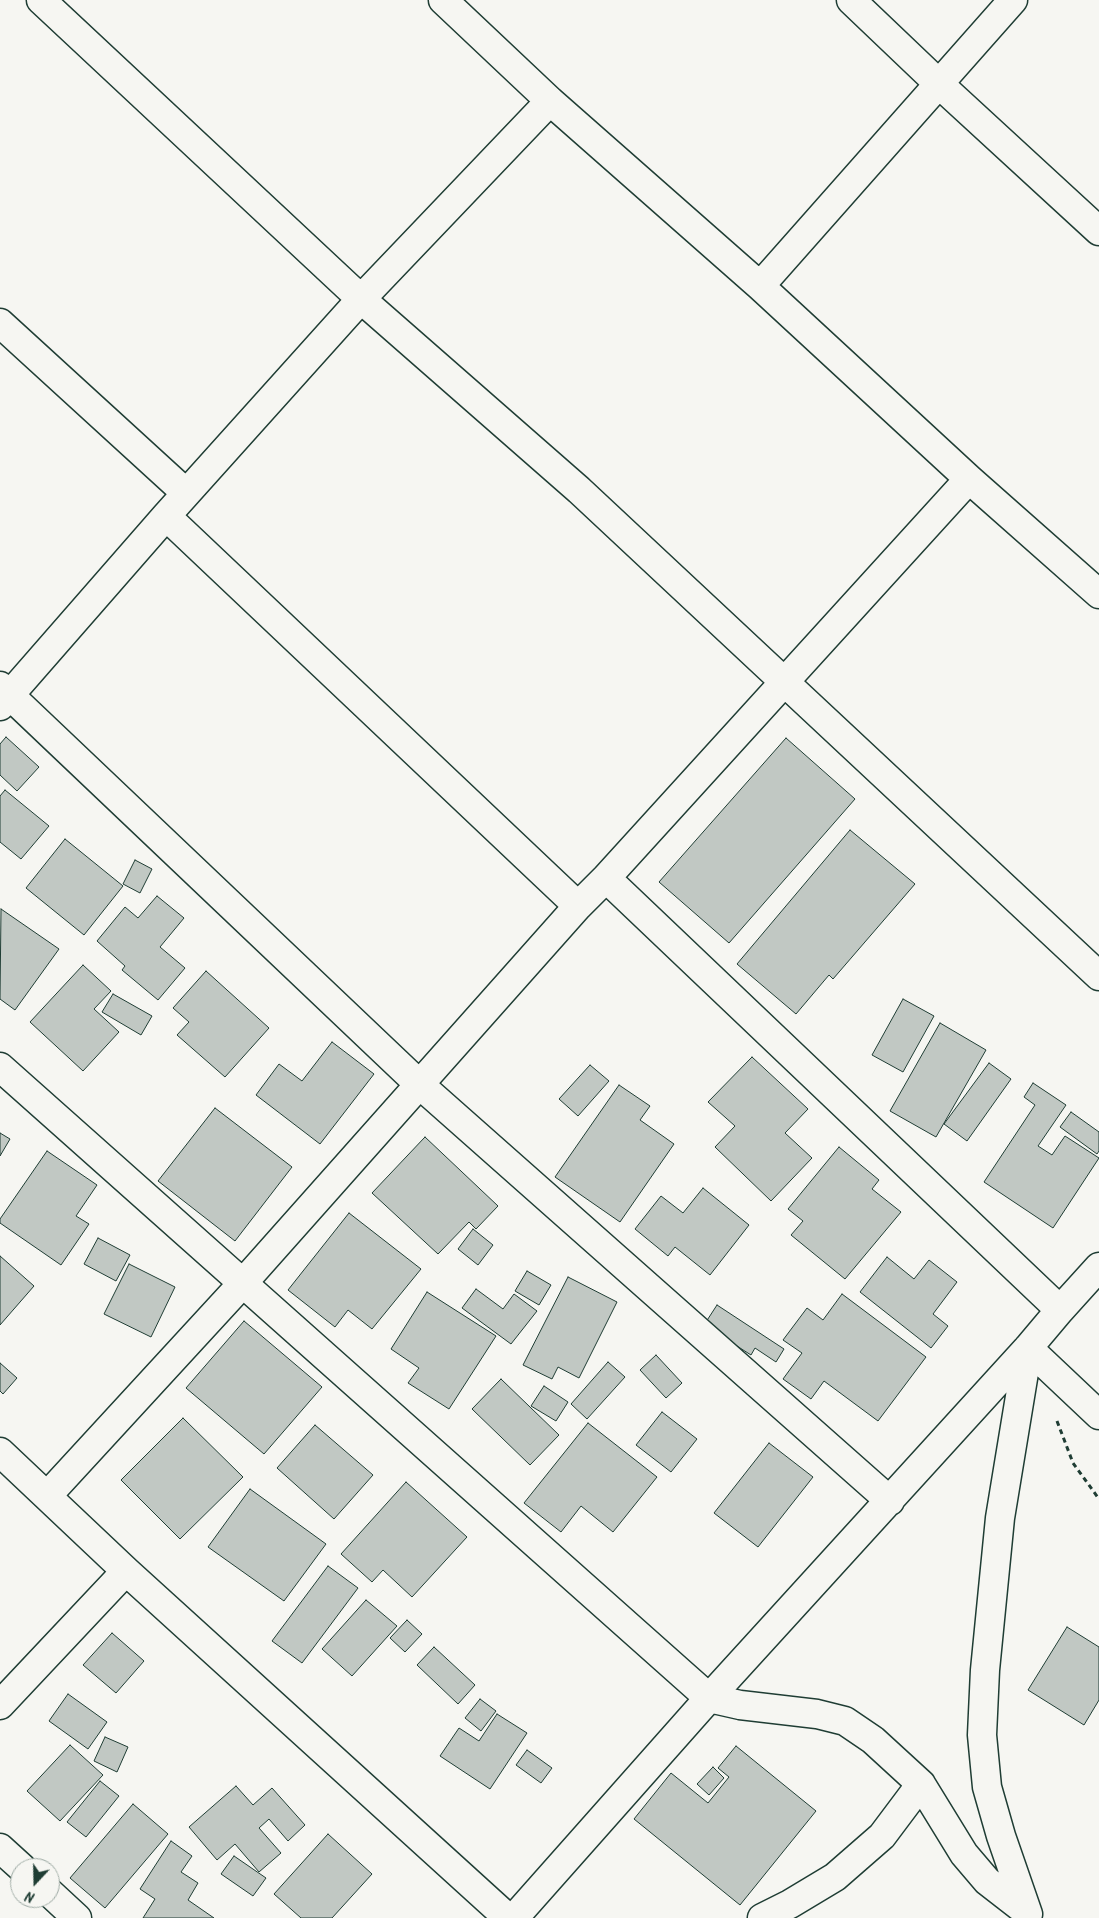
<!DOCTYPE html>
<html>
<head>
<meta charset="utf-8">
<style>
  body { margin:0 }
  #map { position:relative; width:1099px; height:1918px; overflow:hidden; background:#f6f6f2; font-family:Kalam,sans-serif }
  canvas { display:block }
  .north { position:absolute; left:10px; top:1858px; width:50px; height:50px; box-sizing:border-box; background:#f6f6f2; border:1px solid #a0aca6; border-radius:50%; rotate:201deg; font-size:14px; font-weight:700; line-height:20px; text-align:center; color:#1f3d34 }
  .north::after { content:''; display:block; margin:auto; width:18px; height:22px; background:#1f3d34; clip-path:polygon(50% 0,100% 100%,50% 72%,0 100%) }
</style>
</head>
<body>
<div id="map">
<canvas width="1099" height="1918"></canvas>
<div class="north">N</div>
</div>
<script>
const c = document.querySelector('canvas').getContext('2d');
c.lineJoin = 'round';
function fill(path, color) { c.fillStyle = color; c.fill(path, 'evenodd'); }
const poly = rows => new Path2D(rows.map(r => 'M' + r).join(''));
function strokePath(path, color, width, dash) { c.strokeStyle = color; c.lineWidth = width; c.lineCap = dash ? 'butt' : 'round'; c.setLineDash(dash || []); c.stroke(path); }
const building = poly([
  [6,737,39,767,17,791,0,775,0,744,6,737],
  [786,738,855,799,729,943,659,882,786,738],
  [5,790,49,826,21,859,0,842,0,796,5,790],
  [850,830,915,884,833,979,829,975,796,1014,737,964,850,830],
  [65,839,123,886,84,935,26,888,65,839],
  [135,860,152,869,140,893,123,884,135,860],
  [157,896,184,918,160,947,185,968,158,1000,122,970,125,966,97,941,125,907,138,918,157,896],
  [1,909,59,949,15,1010,0,999,1,909],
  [83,965,111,991,94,1009,119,1032,83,1071,30,1022,83,965],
  [206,971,269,1028,225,1077,177,1035,189,1022,173,1008,206,971],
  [113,994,152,1016,141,1035,102,1012,113,994],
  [903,999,934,1016,903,1072,872,1055,903,999],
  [940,1023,986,1050,936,1137,890,1111,940,1023],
  [332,1042,374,1074,320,1144,256,1095,279,1064,302,1081,332,1042],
  [752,1057,808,1109,785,1133,812,1158,771,1201,715,1147,735,1126,708,1102,752,1057],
  [989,1063,1011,1079,967,1141,944,1124,989,1063],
  [590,1065,609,1081,578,1116,559,1099,590,1065],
  [1033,1083,1066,1105,1038,1146,1052,1155,1065,1136,1099,1158,1053,1228,984,1182,1035,1105,1024,1097,1033,1083],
  [619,1085,650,1106,640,1120,674,1144,620,1222,555,1177,619,1085],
  [215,1108,292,1167,235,1241,158,1181,215,1108],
  [1071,1112,1099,1132,1099,1151,1097,1154,1060,1127,1071,1112],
  [0,1133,10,1139,0,1156,0,1133],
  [425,1137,498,1206,476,1229,469,1222,438,1254,372,1193,425,1137],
  [839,1147,879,1180,872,1189,901,1212,845,1279,791,1235,803,1221,788,1209,839,1147],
  [47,1151,97,1185,76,1216,89,1224,61,1265,0,1223,0,1219,47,1151],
  [703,1188,749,1225,710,1275,675,1247,668,1256,635,1229,661,1196,683,1213,703,1188],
  [349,1213,421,1269,372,1329,348,1310,335,1327,288,1290,349,1213],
  [473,1229,493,1245,478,1265,458,1249,473,1229],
  [98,1238,130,1255,116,1281,84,1264,98,1238],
  [0,1256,34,1286,0,1325,0,1256],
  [887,1257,914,1279,929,1260,957,1282,933,1314,948,1326,931,1348,860,1292,887,1257],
  [129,1264,175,1287,151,1337,104,1314,129,1264],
  [527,1271,551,1285,539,1305,515,1291,527,1271],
  [568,1277,617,1302,579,1378,558,1367,552,1379,523,1365,568,1277],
  [476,1289,503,1309,514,1294,537,1311,511,1344,462,1308,476,1289],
  [427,1292,496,1336,449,1409,408,1383,419,1368,391,1349,427,1292],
  [842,1294,926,1357,878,1421,824,1381,811,1399,783,1379,802,1353,783,1340,807,1308,823,1320,842,1294],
  [717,1305,784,1349,776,1362,755,1348,751,1355,704,1325,717,1305],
  [244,1321,322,1387,264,1454,186,1388,244,1321],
  [656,1355,682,1383,666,1398,640,1370,656,1355],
  [608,1362,625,1377,587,1419,571,1404,608,1362],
  [0,1363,17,1378,3,1394,0,1391,0,1363],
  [501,1379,559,1435,530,1465,472,1409,501,1379],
  [544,1386,568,1402,556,1421,531,1406,544,1386],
  [662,1412,697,1439,671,1472,636,1445,662,1412],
  [183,1418,243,1477,180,1539,121,1480,183,1418],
  [588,1423,657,1477,613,1532,581,1506,561,1532,524,1503,588,1423],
  [315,1425,373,1475,334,1519,277,1468,315,1425],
  [769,1443,813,1477,758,1547,714,1513,769,1443],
  [406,1482,467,1537,412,1597,383,1570,372,1582,341,1554,406,1482],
  [250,1489,326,1544,284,1601,208,1547,250,1489],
  [328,1566,358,1588,302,1663,272,1641,328,1566],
  [366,1600,397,1626,352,1676,322,1649,366,1600],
  [407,1620,422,1634,405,1652,390,1638,407,1620],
  [1067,1627,1099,1647,1099,1700,1084,1725,1028,1690,1067,1627],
  [112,1633,144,1661,116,1693,83,1665,112,1633],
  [434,1647,475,1685,458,1704,417,1665,434,1647],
  [68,1694,107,1722,88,1749,49,1721,68,1694],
  [480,1699,496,1711,481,1731,465,1718,480,1699],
  [497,1714,527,1733,490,1789,440,1756,459,1728,479,1741,497,1714],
  [105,1737,128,1747,117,1772,94,1761,105,1737],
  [70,1745,103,1775,60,1821,27,1791,70,1745],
  [736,1746,816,1811,740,1905,634,1819,671,1773,708,1803,729,1777,718,1768,736,1746],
  [527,1750,552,1768,541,1783,516,1765,527,1750],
  [713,1767,724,1778,709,1795,697,1784,713,1767],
  [100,1781,119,1796,86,1837,67,1822,100,1781],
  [236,1786,253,1805,272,1788,305,1825,288,1841,269,1819,259,1828,281,1853,259,1872,235,1844,217,1860,189,1827,236,1786],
  [133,1804,168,1834,105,1908,70,1878,133,1804],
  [328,1834,372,1874,332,1918,301,1918,274,1894,328,1834],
  [171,1841,192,1856,181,1872,198,1883,188,1900,214,1918,143,1918,155,1899,140,1889,171,1841],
  [234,1856,266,1878,253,1896,221,1874,234,1856]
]);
fill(building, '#c1c8c3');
strokePath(building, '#1f3d34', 1);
const street = poly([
  [41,0,361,299,579,490,1099,976],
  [443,0,550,101,760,286,969,479,1099,594],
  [851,0,938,83,1099,231],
  [760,286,1013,0],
  [0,323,186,493],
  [166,516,578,906],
  [0,686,419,1084,890,1501],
  [0,706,166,516,361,299,550,101],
  [606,878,1060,1310],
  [0,1067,709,1698,740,1705,817,1714,845,1721,873,1740,921,1784,964,1854,987,1881,1027,1912],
  [1028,1348,1099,1415],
  [0,1452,126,1571,508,1918],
  [47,1496,242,1284,578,906,606,878,969,479],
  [0,1705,126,1571],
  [0,1848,22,1868],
  [50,1893,77,1918],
  [1028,1914,1001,1836,987,1787,982,1735,985,1670,1000,1518,1028,1348],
  [514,1918,709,1698,1028,1348,1060,1310,1099,1267],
  [762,1918,790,1904,835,1877,882,1836,921,1784]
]);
strokePath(street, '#1f3d34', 31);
strokePath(poly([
  [1057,1421,1073,1463,1099,1499]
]), '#1f3d34', 3, [5, 4]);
strokePath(street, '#f6f6f2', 28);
</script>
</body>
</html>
